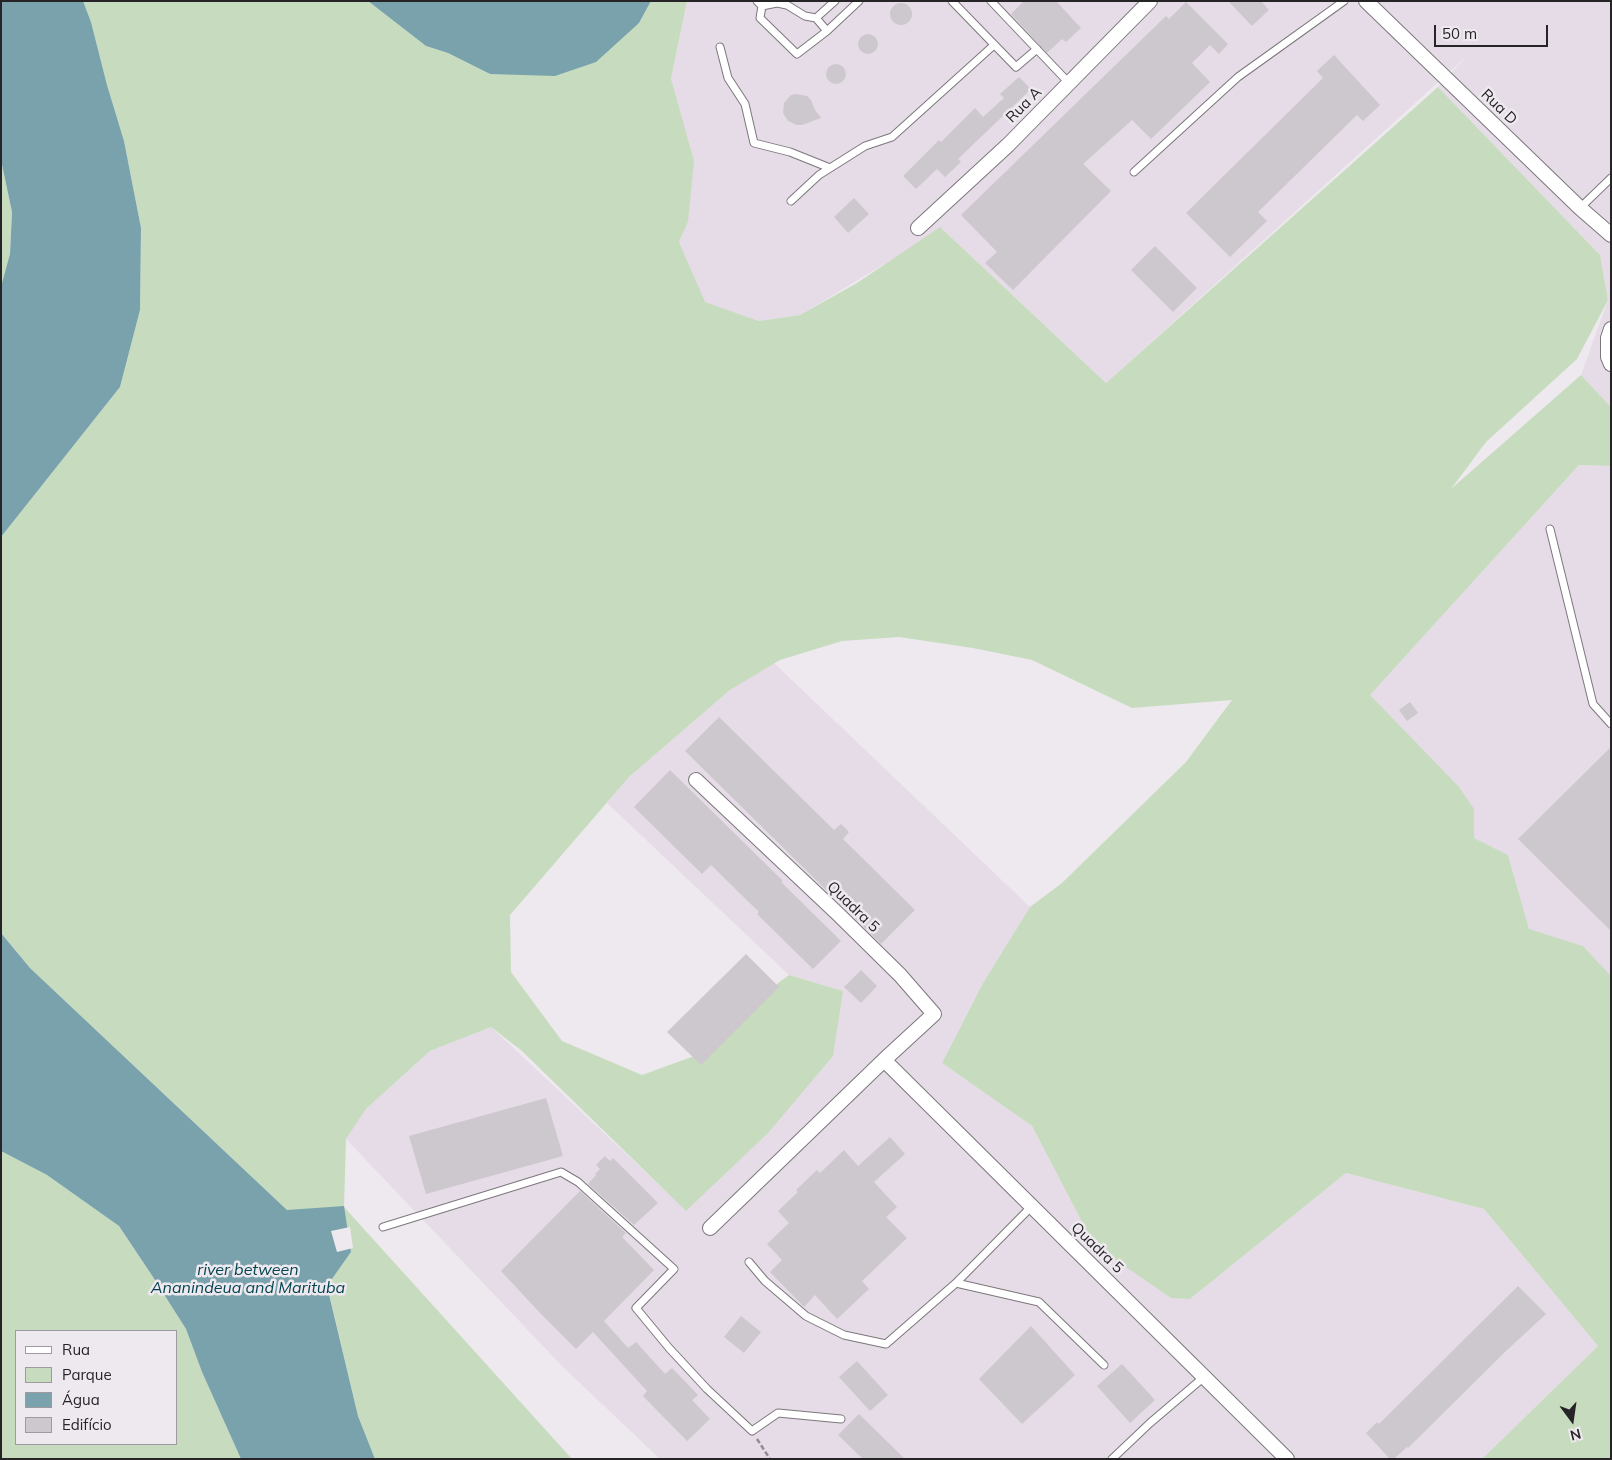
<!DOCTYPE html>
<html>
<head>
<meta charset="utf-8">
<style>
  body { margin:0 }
  #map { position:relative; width:1612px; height:1460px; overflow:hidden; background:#eee9ef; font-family:Mulish,sans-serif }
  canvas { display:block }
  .frame { position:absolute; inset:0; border:2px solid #262426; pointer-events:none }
  .legend { position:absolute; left:15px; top:1330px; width:162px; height:115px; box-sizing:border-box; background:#eee9ef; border:1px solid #9e9a9f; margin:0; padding:6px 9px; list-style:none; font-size:15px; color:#262426 }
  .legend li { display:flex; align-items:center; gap:10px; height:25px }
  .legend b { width:25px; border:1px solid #9e9a9f }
  .north { position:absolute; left:1547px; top:1395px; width:50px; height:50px; -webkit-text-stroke:4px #eee9ef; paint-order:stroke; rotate:166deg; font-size:14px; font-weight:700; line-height:20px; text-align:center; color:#262426 }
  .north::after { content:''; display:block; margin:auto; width:18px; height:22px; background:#262426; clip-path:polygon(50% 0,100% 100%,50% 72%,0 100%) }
  .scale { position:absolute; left:1434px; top:25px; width:114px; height:22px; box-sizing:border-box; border:2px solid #262426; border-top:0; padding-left:6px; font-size:15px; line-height:18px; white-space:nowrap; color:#262426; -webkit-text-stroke:4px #eee9ef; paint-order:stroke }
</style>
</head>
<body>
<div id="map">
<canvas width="1612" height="1460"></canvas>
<div class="frame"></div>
<ul class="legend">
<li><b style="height:6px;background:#fff"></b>Rua</li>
<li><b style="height:14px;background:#c7dcbf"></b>Parque</li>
<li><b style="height:14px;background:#79a2ac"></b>Água</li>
<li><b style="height:14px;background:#cdc8cd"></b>Edifício</li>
</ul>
<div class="north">N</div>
<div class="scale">50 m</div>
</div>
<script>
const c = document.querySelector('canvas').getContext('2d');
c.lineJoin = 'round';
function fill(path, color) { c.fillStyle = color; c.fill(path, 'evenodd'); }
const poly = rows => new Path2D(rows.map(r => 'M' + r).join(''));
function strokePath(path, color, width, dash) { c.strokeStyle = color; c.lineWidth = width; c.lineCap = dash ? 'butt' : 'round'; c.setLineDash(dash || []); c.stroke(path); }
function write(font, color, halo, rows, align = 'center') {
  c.font = font + ' Mulish,sans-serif'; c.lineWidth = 5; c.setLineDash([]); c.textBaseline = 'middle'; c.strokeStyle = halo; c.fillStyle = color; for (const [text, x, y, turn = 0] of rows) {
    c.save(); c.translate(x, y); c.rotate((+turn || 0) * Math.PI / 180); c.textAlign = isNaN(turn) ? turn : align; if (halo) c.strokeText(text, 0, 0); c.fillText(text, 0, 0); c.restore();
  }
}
fill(poly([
  [687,1,1611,1,1611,407,1581,375,1608,300,1600,255,1438,87,1466,57,1106,383,942,229,800,315,759,321,704,302,679,242,688,222,671,79],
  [1579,465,1611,466,1611,976,1583,946,1529,930,1508,855,1474,838,1369,695],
  [774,663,1030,907,983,983,942,1063,1032,1126,1094,1245,1190,1299,1346,1173,1484,1209,1598,1346,1482,1459,660,1459,564,1368,346,1139,366,1109,430,1051,491,1027,686,1210,843,991,789,975,607,803,629,777,730,690]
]), '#e6dce7');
fill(poly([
  [83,1,368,1,426,46,448,53,490,74,639,23,651,1,687,1,671,79,694,161,688,222,679,242,705,302,759,321,800,315,857,283,940,227,1106,383,1438,87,1600,255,1608,300,1577,359,1486,442,1451,489,1581,375,1611,407,1611,466,1579,465,1370,695,1459,787,1474,809,1474,838,1508,855,1529,929,1583,946,1611,976,1611,1459,1482,1459,1598,1346,1484,1209,1346,1173,1190,1299,1171,1298,1094,1245,1032,1126,942,1063,983,983,1030,907,1062,883,1186,762,1232,700,1132,708,1032,660,973,648,899,637,842,641,780,660,730,690,629,777,510,915,511,972,562,1041,642,1075,697,1055,730,1019,789,975,843,991,833,1056,768,1133,686,1211,522,1051,491,1027,430,1051,366,1109,346,1139,344,1207,572,1459,375,1459,358,1416,327,1285,351,1252,287,1210,30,968,1,933,1,537,120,387,140,310,141,228,124,141,107,85,91,22],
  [1,160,12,212,10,254,3,285,1,287],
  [1,1151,47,1175,119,1226,153,1277,186,1329,202,1372,241,1459,1,1459],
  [16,1331,176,1331,176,1444,16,1444]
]), '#c7dcbf');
fill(poly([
  [1,1,83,1,91,22,107,85,124,141,141,228,140,310,120,387,1,537,1,287,10,254,12,212,1,160],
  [368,1,651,1,639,23,596,62,555,76,490,74,448,53,426,46],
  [1,933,30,968,287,1210,344,1206,351,1252,327,1286,358,1416,375,1459,241,1459,202,1372,186,1329,153,1277,119,1226,47,1175,1,1151]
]), '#79a2ac');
fill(poly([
  [350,1227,353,1248,337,1252,331,1231]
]), '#eee9ef');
fill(poly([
  [1024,1,1056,1,1081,28,1066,42,1062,39,1047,53,1011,14],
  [1228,1,1261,1,1269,10,1252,26],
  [1186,2,1228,44,1219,54,1210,45,1192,63,1210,82,1151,139,1132,120,1083,164,1111,191,1013,290,985,263,997,252,961,215,1166,16,1169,19],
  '890 14a11 11 0 1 1 22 0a11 11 0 1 1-22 0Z',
  '858 44a10 10 0 1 1 20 0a10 10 0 1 1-20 0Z',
  [1334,55,1380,105,1363,121,1357,115,1258,212,1267,221,1230,257,1186,213,1323,78,1317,71],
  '826 74a10 10 0 1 1 20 0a10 10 0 1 1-20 0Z',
  [1019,77,1031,89,958,159,961,162,945,177,937,169,916,189,903,176,939,140,941,142,975,108,983,117,1004,98,1000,94],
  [796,94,807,96,811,100,815,110,821,118,802,125,797,125,788,121,783,113,784,103,791,95],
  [854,198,869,214,848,233,834,217],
  [1155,246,1197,288,1173,312,1131,270],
  [1410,702,1418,713,1407,721,1399,710],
  [719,717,834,830,841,824,849,832,843,839,915,910,881,944,685,751],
  [1611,747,1611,931,1518,839],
  [670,770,783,881,781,882,841,941,813,969,757,914,759,912,711,865,702,874,634,807],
  [746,954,779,987,701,1065,667,1032],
  [861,970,877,986,861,1003,844,987],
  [546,1098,563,1156,426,1194,409,1136],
  [890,1137,905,1154,874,1182,897,1207,886,1217,907,1238,862,1281,869,1289,837,1319,815,1295,804,1307,770,1272,782,1260,767,1244,789,1223,778,1211,798,1192,796,1190,817,1170,820,1173,844,1150,858,1166],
  [605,1156,610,1161,613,1158,658,1203,634,1225,588,1184,596,1175,595,1174,600,1169,596,1165],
  [580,1191,626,1233,622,1237,654,1270,604,1321,628,1348,636,1342,665,1374,672,1368,698,1395,692,1400,710,1419,687,1441,643,1396,647,1391,593,1332,576,1349,541,1314,501,1271],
  [1518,1286,1546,1314,1506,1351,1408,1448,1407,1447,1394,1459,1390,1459,1366,1433,1377,1422,1379,1424],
  [741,1316,761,1332,744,1353,724,1337],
  [1031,1326,1075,1375,1022,1424,979,1379],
  [857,1361,888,1395,870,1411,839,1377],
  [1122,1364,1155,1400,1130,1423,1097,1386],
  [859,1414,905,1459,863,1459,838,1435]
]), '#cdc8cd');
const service = poly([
  [757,1,762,6,777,3,787,5,805,16,816,18],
  [835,1,816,18,827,31,859,1],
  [952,1,1016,67,1037,49],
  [991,1,1069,83],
  [762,6,760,18,797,54,827,31],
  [720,47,728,78,745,104,754,143,790,152,830,168],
  [1134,172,1238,77,1344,1],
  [791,201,819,175,865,146,892,137,994,45],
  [1580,208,1611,178],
  [1550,529,1593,704,1611,724],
  [383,1227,561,1172,578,1182,674,1269,636,1308,669,1348,707,1389,752,1431,778,1413,841,1419],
  [749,1262,765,1281,806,1316,844,1335,886,1344,956,1283,1032,1206],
  [956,1283,1039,1302,1104,1365],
  [1112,1459,1150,1423,1204,1377]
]);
const minor = poly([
  [1366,1,1580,208,1611,235],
  [918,228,1008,145,1150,1],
  [1611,329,1608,338,1608,357,1611,364],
  [696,780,838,914,900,975,934,1014,884,1060,710,1228],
  [884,1060,1287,1459]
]);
strokePath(service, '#7c777c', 9);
strokePath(minor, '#7c777c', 16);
strokePath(poly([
  [757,1439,770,1459]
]), '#918d91', 2.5, [5, 2.5]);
strokePath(service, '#fff', 7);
strokePath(minor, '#fff', 14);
write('15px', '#262426', '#eee9ef', [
  ["Rua A",1024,105,-45],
  ["Rua D",1499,107,44],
  ["Quadra 5",853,907,44],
  ["Quadra 5",1097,1248,44]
]);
write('italic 16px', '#034450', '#eee9ef', [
  ["river between",248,1270],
  ["Ananindeua and Marituba",248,1288]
]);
</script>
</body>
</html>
